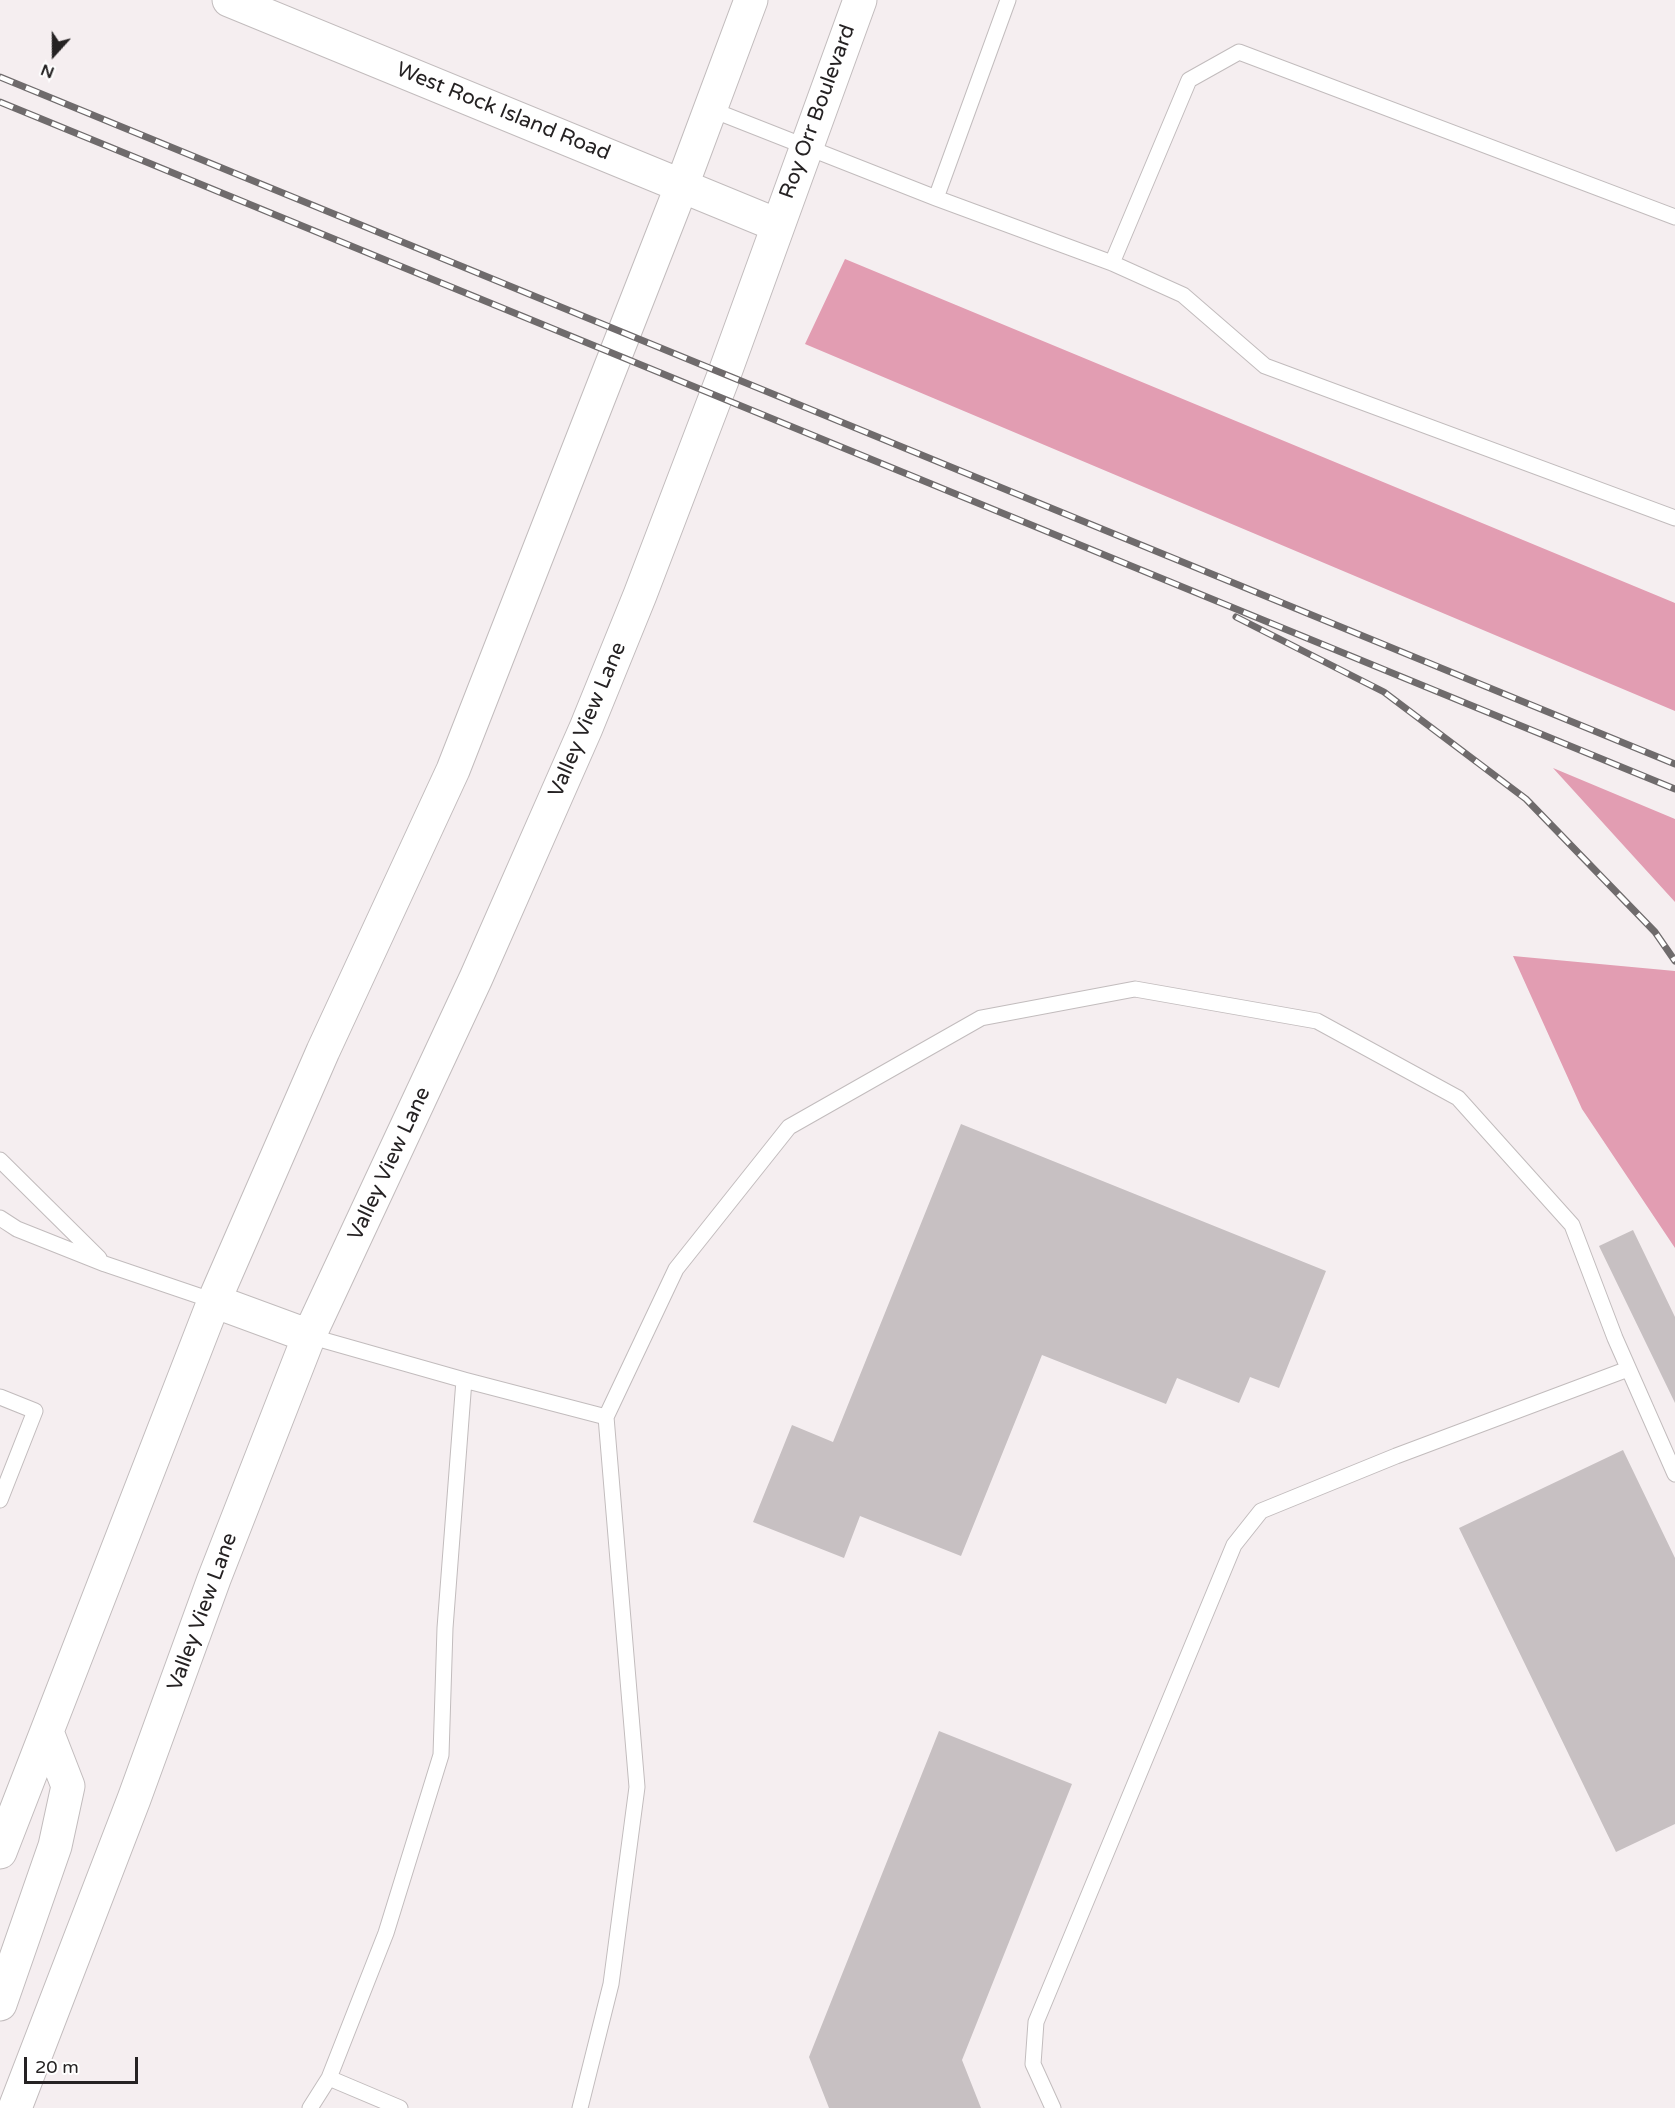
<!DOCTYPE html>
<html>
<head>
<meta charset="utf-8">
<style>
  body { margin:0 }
  #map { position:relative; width:1675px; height:2108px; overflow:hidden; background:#f5eef0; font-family:"Varela Round",sans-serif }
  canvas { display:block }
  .north { position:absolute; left:24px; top:24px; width:60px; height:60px; -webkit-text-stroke:4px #fff; paint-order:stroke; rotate:201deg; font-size:16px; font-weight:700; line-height:24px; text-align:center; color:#252223 }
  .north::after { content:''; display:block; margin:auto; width:21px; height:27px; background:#252223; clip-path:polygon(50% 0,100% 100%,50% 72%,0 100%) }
  .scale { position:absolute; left:24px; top:2057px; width:114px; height:27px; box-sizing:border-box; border:3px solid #252223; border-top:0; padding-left:8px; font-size:18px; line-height:21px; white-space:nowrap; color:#252223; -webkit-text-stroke:4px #fff; paint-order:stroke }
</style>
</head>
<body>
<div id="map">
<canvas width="1675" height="2108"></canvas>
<div class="north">N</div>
<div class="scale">20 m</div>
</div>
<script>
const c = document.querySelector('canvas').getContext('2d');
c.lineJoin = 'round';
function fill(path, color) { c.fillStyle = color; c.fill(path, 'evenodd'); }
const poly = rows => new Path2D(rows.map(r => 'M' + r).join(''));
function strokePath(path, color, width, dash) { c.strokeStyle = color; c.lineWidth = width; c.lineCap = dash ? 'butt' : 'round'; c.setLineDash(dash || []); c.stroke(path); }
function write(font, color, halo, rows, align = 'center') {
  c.font = font + ' "Varela Round",sans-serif'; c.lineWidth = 4.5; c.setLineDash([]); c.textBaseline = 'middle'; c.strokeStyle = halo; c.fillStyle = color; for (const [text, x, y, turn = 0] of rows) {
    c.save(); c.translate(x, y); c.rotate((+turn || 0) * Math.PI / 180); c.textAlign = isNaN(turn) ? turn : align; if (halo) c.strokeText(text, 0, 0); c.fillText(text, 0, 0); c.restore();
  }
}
fill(poly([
  [845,259,1675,603,1675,711,805,344],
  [1553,768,1675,819,1675,902],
  [1513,956,1675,971,1675,1248,1582,1109]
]), '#e29db2');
fill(poly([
  [961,1124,1326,1271,1279,1388,1250,1377,1239,1403,1177,1378,1166,1404,1042,1355,961,1556,860,1516,844,1558,753,1522,792,1425,833,1442],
  [1633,1230,1675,1317,1675,1403,1599,1246],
  [1623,1450,1675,1558,1675,1824,1616,1852,1459,1528],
  [939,1731,1072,1784,962,2060,981,2108,829,2108,809,2057]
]), '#c7c0c2');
const lane = poly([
  [710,109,936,198,1112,263,1183,295,1265,366,1675,518],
  [936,198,1008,0],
  [1112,263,1189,80,1239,52,1675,217],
  [0,1160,99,1258],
  [0,1218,17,1229,105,1264,214,1301],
  [309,1336,464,1380,445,1628,441,1755,386,1933,329,2078,310,2108],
  [464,1380,606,1417,676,1269,789,1127,981,1018,1135,989,1317,1021,1458,1098,1572,1225,1615,1338,1675,1474],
  [0,1397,35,1411,0,1500],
  [329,2078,400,2108],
  [580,2108,611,1984,637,1787,606,1417],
  [1053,2108,1033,2064,1036,2022,1234,1545,1261,1511,1396,1456,1628,1369]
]);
const secondary = poly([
  [229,0,777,225],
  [214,1301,309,1336],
  [0,1852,214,1301,323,1051,453,770,682,185,751,0],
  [0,2004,55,1846,68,1786,47,1732],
  [15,2108,134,1799,214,1579,309,1336,476,978,586,728,640,595,724,375,860,0]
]);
strokePath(lane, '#c2bcbd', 17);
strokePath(secondary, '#c2bcbd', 35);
strokePath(lane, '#fff', 15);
strokePath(secondary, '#fff', 33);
const rail = poly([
  [0,77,1675,764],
  [0,102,1675,789],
  [1236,617,1384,692,1526,799,1655,932,1675,961]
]);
strokePath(rail, '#6f6b6c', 7);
strokePath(rail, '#fff', 4.5, [14]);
write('21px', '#252223', '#fff', [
  ["West Rock Island Road",503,112,22],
  ["Roy Orr Boulevard",818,112,-70],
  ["Valley View Lane",588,720,-67],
  ["Valley View Lane",390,1164,-65],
  ["Valley View Lane",203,1612,-70]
]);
</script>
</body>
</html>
